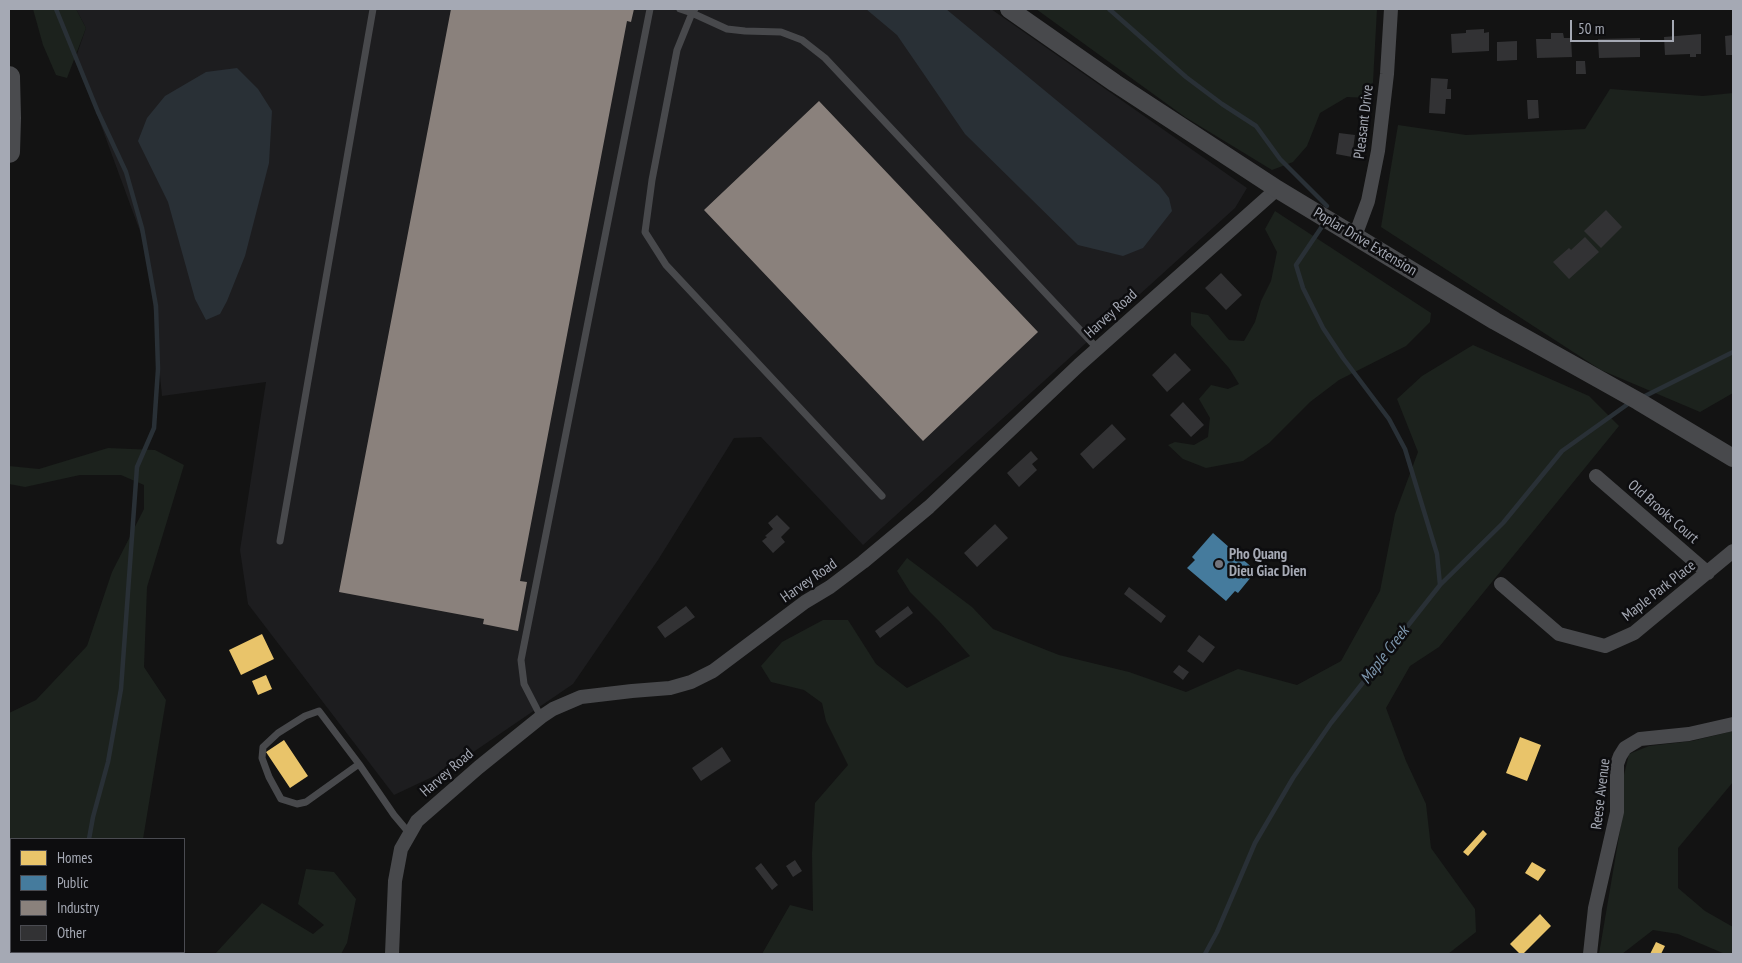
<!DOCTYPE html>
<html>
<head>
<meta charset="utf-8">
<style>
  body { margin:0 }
  #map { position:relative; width:1742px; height:963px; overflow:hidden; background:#131313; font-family:"PT Sans Narrow",sans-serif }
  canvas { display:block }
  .frame { position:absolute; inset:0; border:10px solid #a5a9b4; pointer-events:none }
  .legend { position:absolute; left:10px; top:838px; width:175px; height:115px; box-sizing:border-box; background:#0d0d0f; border:1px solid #4a4b51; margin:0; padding:6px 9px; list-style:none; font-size:15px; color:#a5a9b4 }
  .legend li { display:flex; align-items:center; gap:10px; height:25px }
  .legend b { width:25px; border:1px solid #4a4b51 }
  .scale { position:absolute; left:1570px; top:20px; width:104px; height:22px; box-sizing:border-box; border:2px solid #a5a9b4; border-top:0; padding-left:6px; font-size:15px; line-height:18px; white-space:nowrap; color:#a5a9b4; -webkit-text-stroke:4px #0d0d0f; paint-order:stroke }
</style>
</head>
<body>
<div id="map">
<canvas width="1742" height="963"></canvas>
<div class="frame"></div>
<ul class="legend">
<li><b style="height:14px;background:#e9c46a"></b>Homes</li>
<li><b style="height:14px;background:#457b9d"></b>Public</li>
<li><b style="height:14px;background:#8a817c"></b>Industry</li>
<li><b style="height:14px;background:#323234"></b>Other</li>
</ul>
<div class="scale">50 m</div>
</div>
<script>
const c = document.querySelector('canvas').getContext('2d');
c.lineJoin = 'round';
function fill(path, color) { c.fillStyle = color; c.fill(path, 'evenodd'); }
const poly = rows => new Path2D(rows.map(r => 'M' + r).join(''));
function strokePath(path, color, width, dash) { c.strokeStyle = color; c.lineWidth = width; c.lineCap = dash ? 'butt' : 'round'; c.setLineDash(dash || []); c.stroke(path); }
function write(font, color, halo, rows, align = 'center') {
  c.font = font + ' "PT Sans Narrow",sans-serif'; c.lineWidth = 5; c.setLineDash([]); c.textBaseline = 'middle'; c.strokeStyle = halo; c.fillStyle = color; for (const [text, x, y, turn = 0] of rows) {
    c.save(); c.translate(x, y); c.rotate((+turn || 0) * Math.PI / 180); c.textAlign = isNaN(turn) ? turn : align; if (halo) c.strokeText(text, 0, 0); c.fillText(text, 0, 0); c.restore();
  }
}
fill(poly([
  [76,9,991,9,1247,188,1235,208,863,545,761,437,734,438,658,560,573,684,447,770,394,795,248,604,240,550,266,382,162,396,148,253,76,57,86,28]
]), '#1d1d1f');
fill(poly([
  [33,9,76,9,86,28,67,78,56,75,43,45],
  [1036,9,1377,9,1373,82,1369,98,1347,97,1320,113,1307,146,1293,162,1272,170,1185,117],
  [1610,89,1703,96,1733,93,1733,393,1700,412,1601,370,1381,227,1398,125,1466,135,1585,129],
  [1275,211,1431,313,1430,322,1406,346,1339,380,1310,402,1269,443,1243,461,1206,468,1183,459,1168,445,1175,442,1194,445,1208,437,1210,418,1199,399,1211,385,1228,389,1239,384,1229,368,1191,325,1191,312,1208,315,1229,340,1244,341,1255,322,1261,301,1271,281,1277,252,1265,229],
  [1473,345,1589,396,1619,426,1439,647,1410,666,1386,708,1406,761,1426,804,1431,848,1475,909,1476,932,1448,954,762,954,790,905,813,911,812,853,815,803,848,765,826,721,822,703,804,690,771,682,761,666,782,642,823,620,848,620,876,664,907,688,970,656,939,621,910,592,897,571,907,558,972,607,993,629,1059,655,1129,672,1186,692,1238,669,1297,685,1341,661,1380,591,1395,514,1418,452,1397,399,1422,376],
  [108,448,155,450,184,465,147,587,144,667,166,700,143,839,11,839,11,952,123,952,122,954,9,954,9,713,36,700,87,646,112,572,144,509,144,485,121,475,80,475,25,487,9,484,9,466,39,469],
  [1733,731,1733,782,1678,848,1678,888,1705,911,1733,927,1733,954,1725,954,1678,934,1653,930,1622,954,1599,954,1624,807,1623,779,1629,754,1649,746,1692,741],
  [306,869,334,872,356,899,347,943,341,954,215,954,262,903,313,934,324,925,298,904]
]), '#1c221d');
fill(poly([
  [866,9,946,9,1159,185,1169,198,1172,211,1143,248,1123,256,1078,245,965,134,897,35],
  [237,68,258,89,272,111,269,163,245,256,227,301,220,314,206,320,195,299,168,202,138,141,147,118,165,96,206,72]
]), '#293036');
fill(poly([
  [262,634,274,659,241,675,229,650],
  [266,675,272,689,258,695,252,681],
  [1520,737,1541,745,1527,781,1506,773],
  [284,740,308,776,290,788,266,752],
  [1483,830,1487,834,1468,856,1463,852],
  [1532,862,1546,870,1538,881,1525,873],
  [1540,914,1551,926,1523,954,1520,954,1510,944],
  [1656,942,1665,946,1661,954,1650,954]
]), '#e9c46a');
fill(poly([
  [1213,533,1256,571,1238,593,1235,591,1226,601,1187,568,1195,560,1192,557]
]), '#457b9d');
fill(poly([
  [451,9,634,9,631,22,627,21,520,581,527,582,518,631,483,624,484,619,339,592],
  [819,101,1038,332,923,441,704,210]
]), '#8a817c');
strokePath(poly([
  [56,9,98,112,126,172,142,228,156,306,158,369,154,428,137,467,121,689,108,762,93,817,89,839],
  [1109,9,1186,77,1222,104,1256,126,1280,159,1327,206],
  [1323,225,1296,265,1303,288,1323,328,1343,358,1389,419,1405,449,1437,554,1440,585],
  [1645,396,1733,352],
  [9,863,11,865],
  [70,954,70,952],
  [1205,954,1217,932,1255,843,1293,778,1331,723,1440,585,1503,523,1562,451,1628,404]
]), '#293036', 4.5);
fill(poly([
  [1484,29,1484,33,1489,32,1489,51,1452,53,1451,34,1466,33,1466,30],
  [1551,33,1563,33,1564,38,1571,38,1572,57,1537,58,1536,39,1551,39],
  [1701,34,1701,54,1696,54,1696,57,1690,57,1690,54,1665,55,1664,37],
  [1733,35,1733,55,1726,55,1725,36],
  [1640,38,1640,57,1599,58,1598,39],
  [1517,41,1517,60,1497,61,1497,42],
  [1576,61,1585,61,1586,74,1576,74],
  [1431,78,1448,79,1447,89,1451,89,1451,99,1446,99,1445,114,1429,113],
  [1527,100,1538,100,1539,118,1528,119],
  [1339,133,1355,135,1352,157,1336,154],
  [1606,210,1622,227,1601,248,1584,231],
  [1585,237,1599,252,1569,279,1553,262,1569,248,1571,250],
  [1221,273,1242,295,1226,310,1205,288],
  [1175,353,1191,370,1167,392,1152,375],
  [1183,402,1204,425,1191,437,1170,415],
  [1112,424,1126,439,1093,469,1080,454],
  [1031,451,1038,459,1032,464,1037,470,1019,487,1007,473],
  [777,515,790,528,781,537,785,542,773,553,762,541,767,537,765,536,773,529,768,523],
  [995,524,1008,538,977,567,964,553],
  [1129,587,1166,616,1161,623,1124,594],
  [686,606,695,617,665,638,657,627],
  [908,606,913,613,880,638,875,631],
  [1199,635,1215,647,1203,663,1187,651],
  [1179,665,1189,672,1183,680,1173,672],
  [722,747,731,761,701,781,692,768],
  [795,860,802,871,793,877,786,866],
  [761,863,778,885,772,890,755,868]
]), '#323234');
strokePath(poly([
  [680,9,692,13,695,9],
  [882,496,666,265,645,232,652,180,677,50,692,13,727,29,745,31,781,32,802,40,825,58,1097,348],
  [280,541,373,9],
  [541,717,524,684,521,660,650,9],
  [359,764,319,711,305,716,278,733,263,747,262,758,269,777,281,799,297,804,306,802,359,764,394,815,410,834]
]), '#48494c', 7);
strokePath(poly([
  [1355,236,1368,201,1378,151,1387,74,1391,9],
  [1596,476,1708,573],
  [1501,584,1559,634,1605,646,1634,633,1733,551],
  [392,954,395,881,401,849,417,821,479,767,541,717,553,709,581,697,632,691,670,688,691,682,713,671,805,602,830,587,863,562,929,507,1079,365,1277,189],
  [1590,954,1595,908,1617,812,1617,764,1620,756,1625,748,1640,739,1689,734,1733,724]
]), '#48494c', 14);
strokePath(poly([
  [1009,9,1115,83,1277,189,1495,321,1638,401,1733,458]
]), '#48494c', 18);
strokePath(poly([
  [9,77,10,118,9,152]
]), '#4a4b4e', 22);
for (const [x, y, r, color] of [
  [1219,564,5,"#72747c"]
]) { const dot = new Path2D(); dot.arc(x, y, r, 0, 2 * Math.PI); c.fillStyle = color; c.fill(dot); strokePath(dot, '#0d0d0f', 2); }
write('15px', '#a5a9b4', '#0d0d0f', [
  ["Pleasant Drive",1364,122,-83],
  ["Poplar Drive Extension",1365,242,31],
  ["Harvey Road",1111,314,-42],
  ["Old Brooks Court",1663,512,41],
  ["Harvey Road",809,581,-35],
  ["Maple Park Place",1659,591,-38],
  ["Harvey Road",447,773,-41],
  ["Reese Avenue",1601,794,-83]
]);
write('bold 15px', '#a5a9b4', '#0d0d0f', [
  ["Pho Quang",1229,555],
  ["Dieu Giac Dien",1229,572]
], 'left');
write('italic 16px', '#7d97ae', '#0d0d0f', [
  ["Maple Creek",1385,655,-52]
]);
</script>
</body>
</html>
